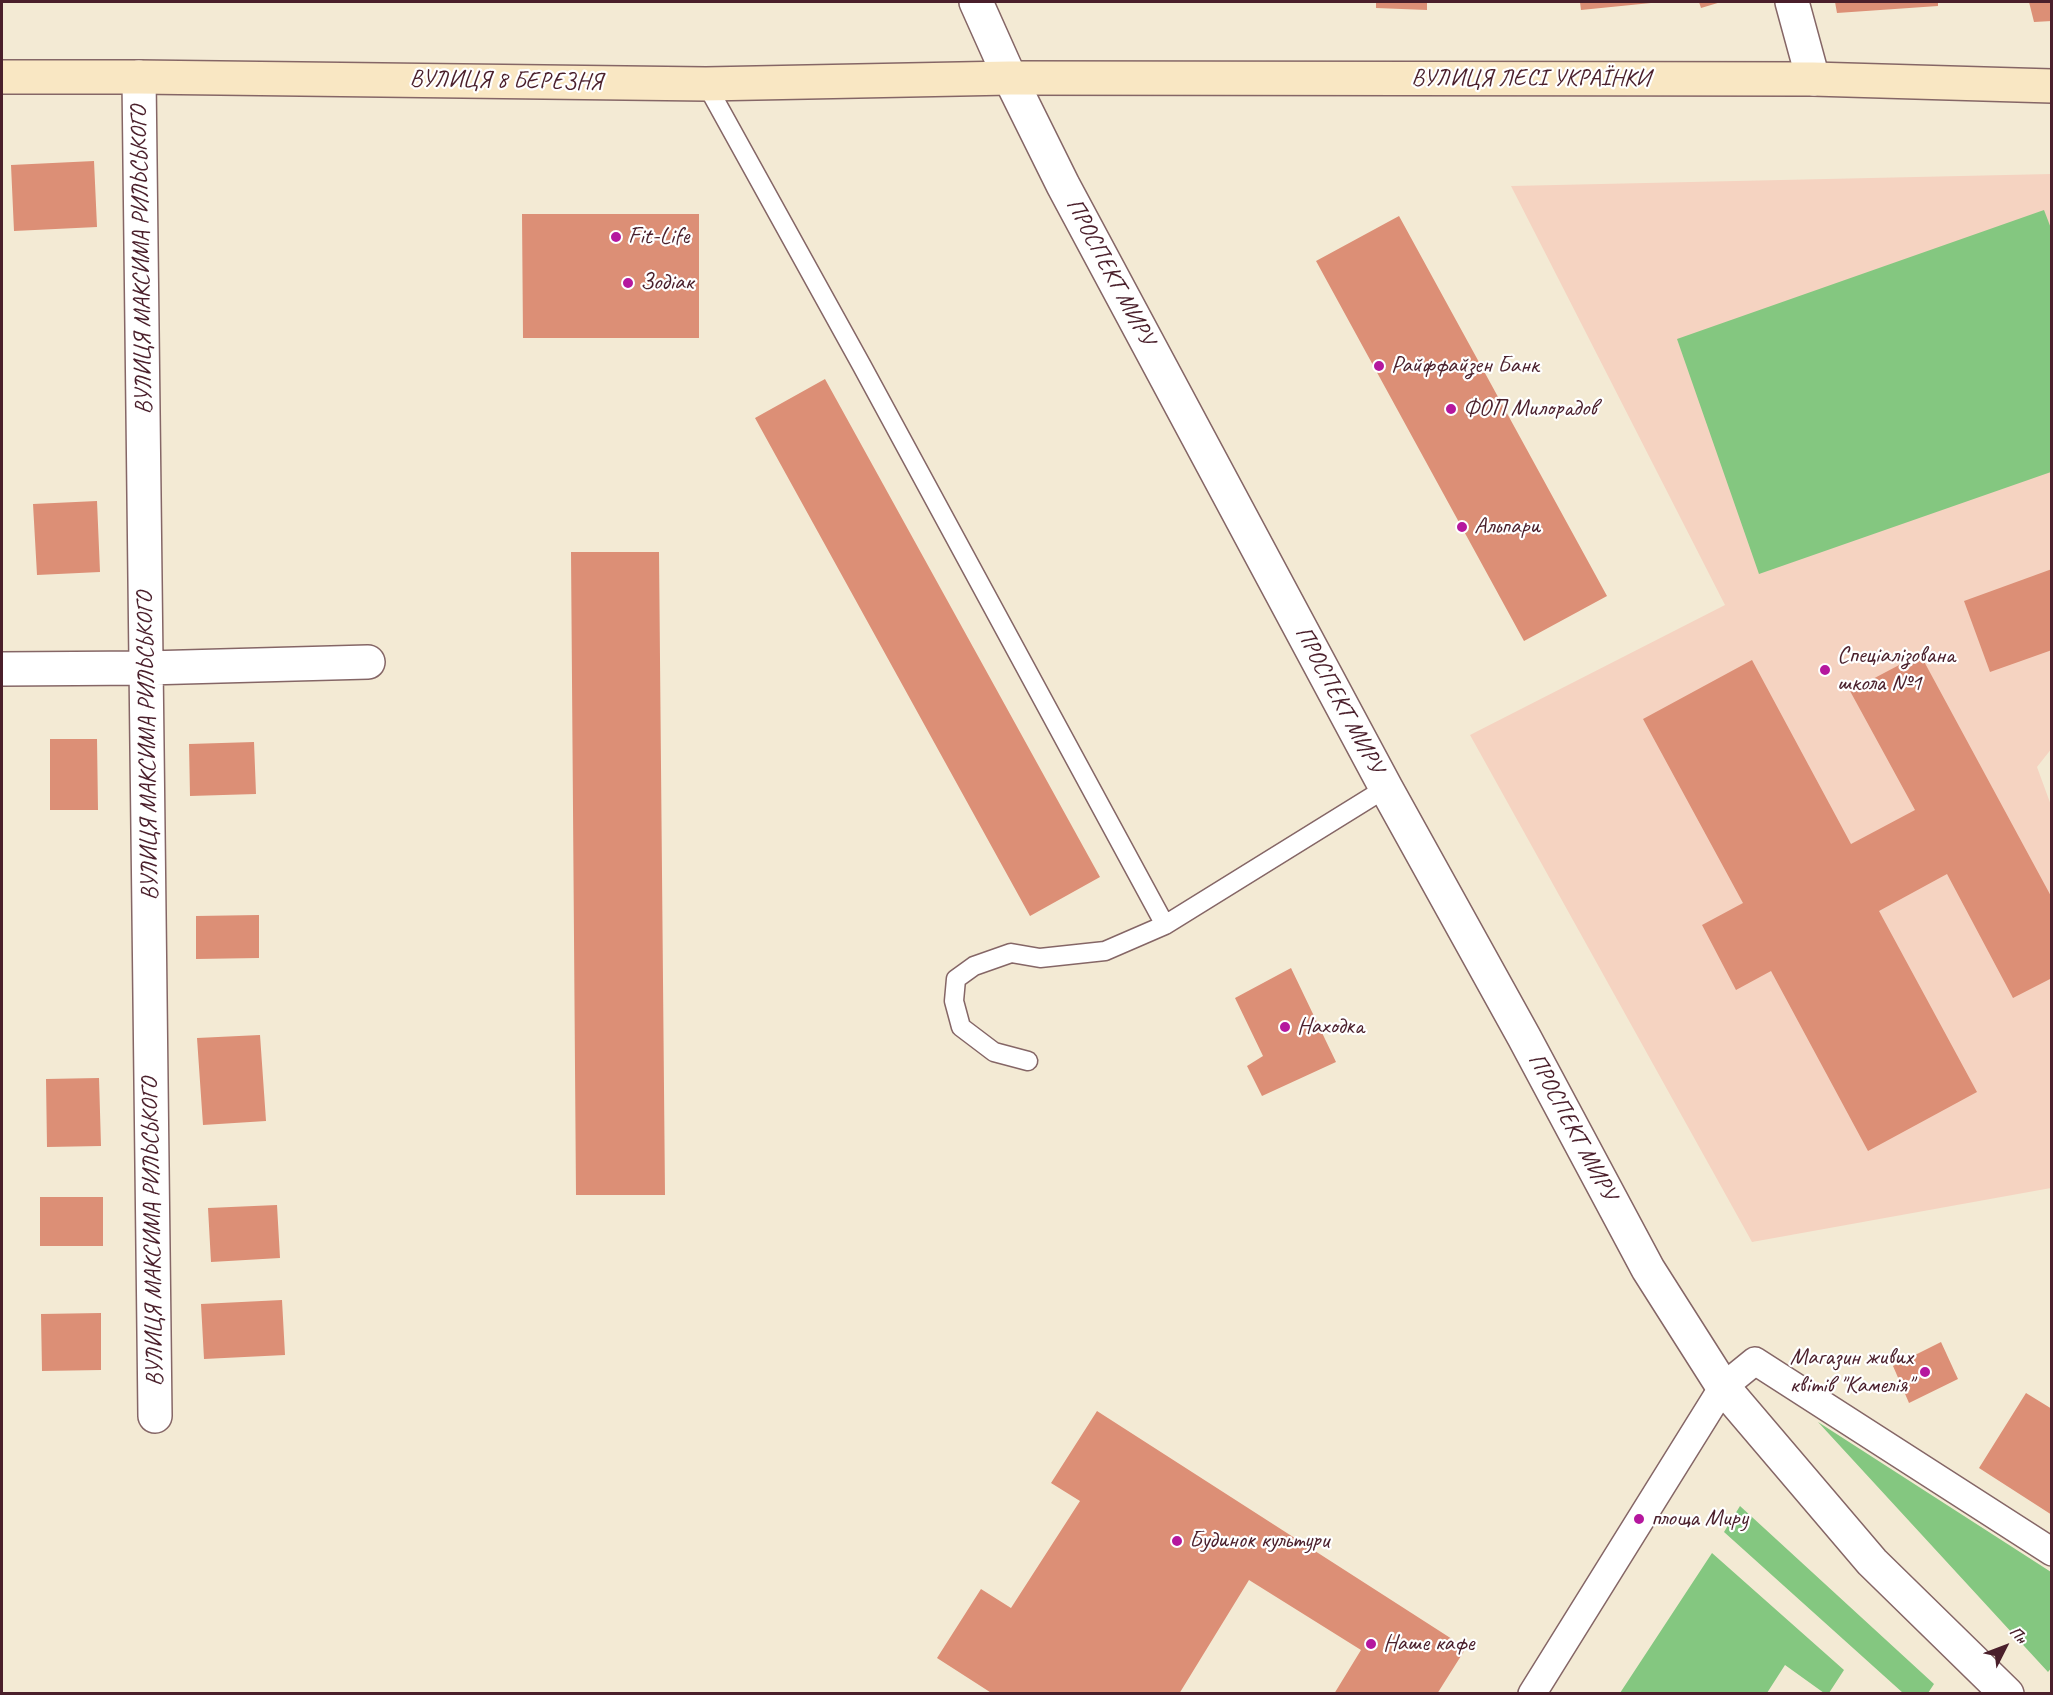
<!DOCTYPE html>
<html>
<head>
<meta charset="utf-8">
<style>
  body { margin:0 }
  #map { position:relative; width:2053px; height:1695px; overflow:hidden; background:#f3ead4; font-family:Caveat,sans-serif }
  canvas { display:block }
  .frame { position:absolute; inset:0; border:3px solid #4a1f2b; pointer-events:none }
  .north { position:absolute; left:1975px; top:1617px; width:60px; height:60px; -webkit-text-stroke:4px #fff; paint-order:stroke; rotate:48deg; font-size:16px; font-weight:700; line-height:24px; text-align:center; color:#4a1f2b }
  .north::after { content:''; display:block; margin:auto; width:21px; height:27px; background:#4a1f2b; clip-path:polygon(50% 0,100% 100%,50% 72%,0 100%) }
</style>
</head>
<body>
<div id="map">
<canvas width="2053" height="1695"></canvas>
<div class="frame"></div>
<div class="north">Пн</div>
</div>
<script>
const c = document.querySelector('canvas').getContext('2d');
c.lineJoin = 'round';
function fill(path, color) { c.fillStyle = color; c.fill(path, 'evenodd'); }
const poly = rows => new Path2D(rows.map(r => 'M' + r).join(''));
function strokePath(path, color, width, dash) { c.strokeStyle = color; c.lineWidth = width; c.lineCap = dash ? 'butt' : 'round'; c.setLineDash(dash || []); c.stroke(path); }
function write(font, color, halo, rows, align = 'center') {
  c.font = font + ' Caveat,sans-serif'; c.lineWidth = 4.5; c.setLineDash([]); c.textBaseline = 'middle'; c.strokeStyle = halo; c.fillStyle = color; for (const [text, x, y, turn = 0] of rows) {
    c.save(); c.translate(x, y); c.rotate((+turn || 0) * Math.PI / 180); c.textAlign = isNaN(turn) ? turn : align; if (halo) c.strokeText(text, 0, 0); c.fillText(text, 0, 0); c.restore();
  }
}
fill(poly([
  [2051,174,2052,748,2037,767,2052,808,2051,1188,1752,1242,1470,735,1725,605,1511,186]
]), '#f5d3c1');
fill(poly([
  [2044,210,2052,231,2051,472,1759,574,1677,339],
  [1818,1422,2051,1572,2052,1667,2048,1672],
  [1740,1506,1934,1684,1928,1693,1903,1693,1724,1532],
  [1712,1553,1844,1670,1829,1693,1824,1693,1785,1665,1767,1693,1620,1693]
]), '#84c780');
fill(poly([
  [1376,2,1427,2,1427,10,1376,8],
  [1580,2,1651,2,1651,3,1581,10],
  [1699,2,1721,2,1701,8],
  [1835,2,1938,2,1938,6,1837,13],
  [2029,2,2052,2,2052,21,2034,22],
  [94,161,97,227,14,231,11,165],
  [522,214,699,214,699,338,523,338],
  [1399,216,1607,596,1524,641,1316,261],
  [825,379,1100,877,1030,916,755,418],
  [97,501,100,572,37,575,33,504],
  [571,552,659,552,665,1195,576,1195],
  [2052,569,2052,650,1990,672,1964,601],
  [1920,654,2052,898,2052,978,2013,998,1947,874,1879,911,1977,1092,1868,1151,1771,971,1736,990,1702,925,1743,903,1643,719,1752,660,1851,844,1915,810,1850,691],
  [50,739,97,739,98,810,50,810],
  [254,742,256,794,190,796,189,744],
  [259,915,259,958,196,959,196,916],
  [1291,968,1336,1062,1262,1096,1247,1066,1263,1056,1235,998],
  [260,1035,266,1121,203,1125,197,1038],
  [99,1078,101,1146,47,1147,46,1079],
  [40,1197,103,1197,103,1246,40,1246],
  [277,1205,280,1258,211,1262,208,1208],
  [282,1300,285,1355,204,1359,201,1304],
  [101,1313,101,1370,42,1371,41,1314],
  [1941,1342,1958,1379,1909,1403,1893,1366],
  [2026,1393,2052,1409,2052,1515,1979,1468],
  [1097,1411,1466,1648,1437,1694,1334,1694,1361,1650,1249,1580,1179,1694,993,1694,937,1658,981,1589,1011,1608,1080,1501,1051,1483]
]), '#dc8f76');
const service = poly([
  [706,84,862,366,1165,925,1386,788],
  [1028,1061,994,1052,961,1027,954,1001,956,979,974,966,1011,953,1040,958,1105,951,1165,925]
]);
const pedestrian = poly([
  [1532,1694,1723,1387,1755,1361,2052,1552]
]);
const minor = poly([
  [1792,2,1813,79],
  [139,77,155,1416],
  [2,669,147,668,368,662]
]);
const tertiary = poly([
  [976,2,1010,78,1063,185,1386,788,1524,1037,1648,1269,1723,1387,1872,1562,2007,1694]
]);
const secondary = poly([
  [2,77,139,77,706,84,1010,78,1813,79,2052,86]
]);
strokePath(service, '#856666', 21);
strokePath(pedestrian, '#856666', 30);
strokePath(minor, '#856666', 36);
strokePath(tertiary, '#856666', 36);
strokePath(secondary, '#856666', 36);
strokePath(service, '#fff', 18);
strokePath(pedestrian, '#fff', 27);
strokePath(minor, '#fff', 33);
strokePath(tertiary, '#fff', 33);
strokePath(secondary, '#f9e7c3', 33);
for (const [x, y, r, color] of [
  [616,237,6,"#b5179e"],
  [628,283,6,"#b5179e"],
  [1379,366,6,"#b5179e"],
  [1451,409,6,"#b5179e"],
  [1462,527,6,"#b5179e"],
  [1825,670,6,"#b5179e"],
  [1285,1027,6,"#b5179e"],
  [1925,1372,6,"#b5179e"],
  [1639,1519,6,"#b5179e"],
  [1177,1541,6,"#b5179e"],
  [1371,1644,6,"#b5179e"]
]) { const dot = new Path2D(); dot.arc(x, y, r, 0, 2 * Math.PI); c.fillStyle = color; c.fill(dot); strokePath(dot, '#fff', 2); }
write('24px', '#4a1f2b', '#fff', [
  ["ВУЛИЦЯ ЛЕСІ УКРАЇНКИ",1531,79],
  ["ВУЛИЦЯ 8 БЕРЕЗНЯ",506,81,1],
  ["ВУЛИЦЯ МАКСИМА РИЛЬСЬКОГО",142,260,-91],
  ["ПРОСПЕКТ МИРУ",1110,272,62],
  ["ПРОСПЕКТ МИРУ",1339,700,62],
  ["ВУЛИЦЯ МАКСИМА РИЛЬСЬКОГО",148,746,-91],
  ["ПРОСПЕКТ МИРУ",1572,1127,62],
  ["ВУЛИЦЯ МАКСИМА РИЛЬСЬКОГО",153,1232,-91]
]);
write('24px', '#4a1f2b', '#fff', [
  ["Fit-Life",628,237],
  ["Зодіак",640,283],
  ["Райффайзен Банк",1391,366],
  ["ФОП Милорадов",1463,409],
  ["Альпари",1474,527],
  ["Спеціалізована",1837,656],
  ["школа №1",1837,684],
  ["Находка",1297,1027],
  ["Магазин живих",1913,1358,"right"],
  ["квітів \"Камелія\"",1913,1386,"right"],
  ["площа Миру",1651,1519],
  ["Будинок культури",1189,1541],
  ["Наше кафе",1383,1644]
], 'left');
</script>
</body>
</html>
